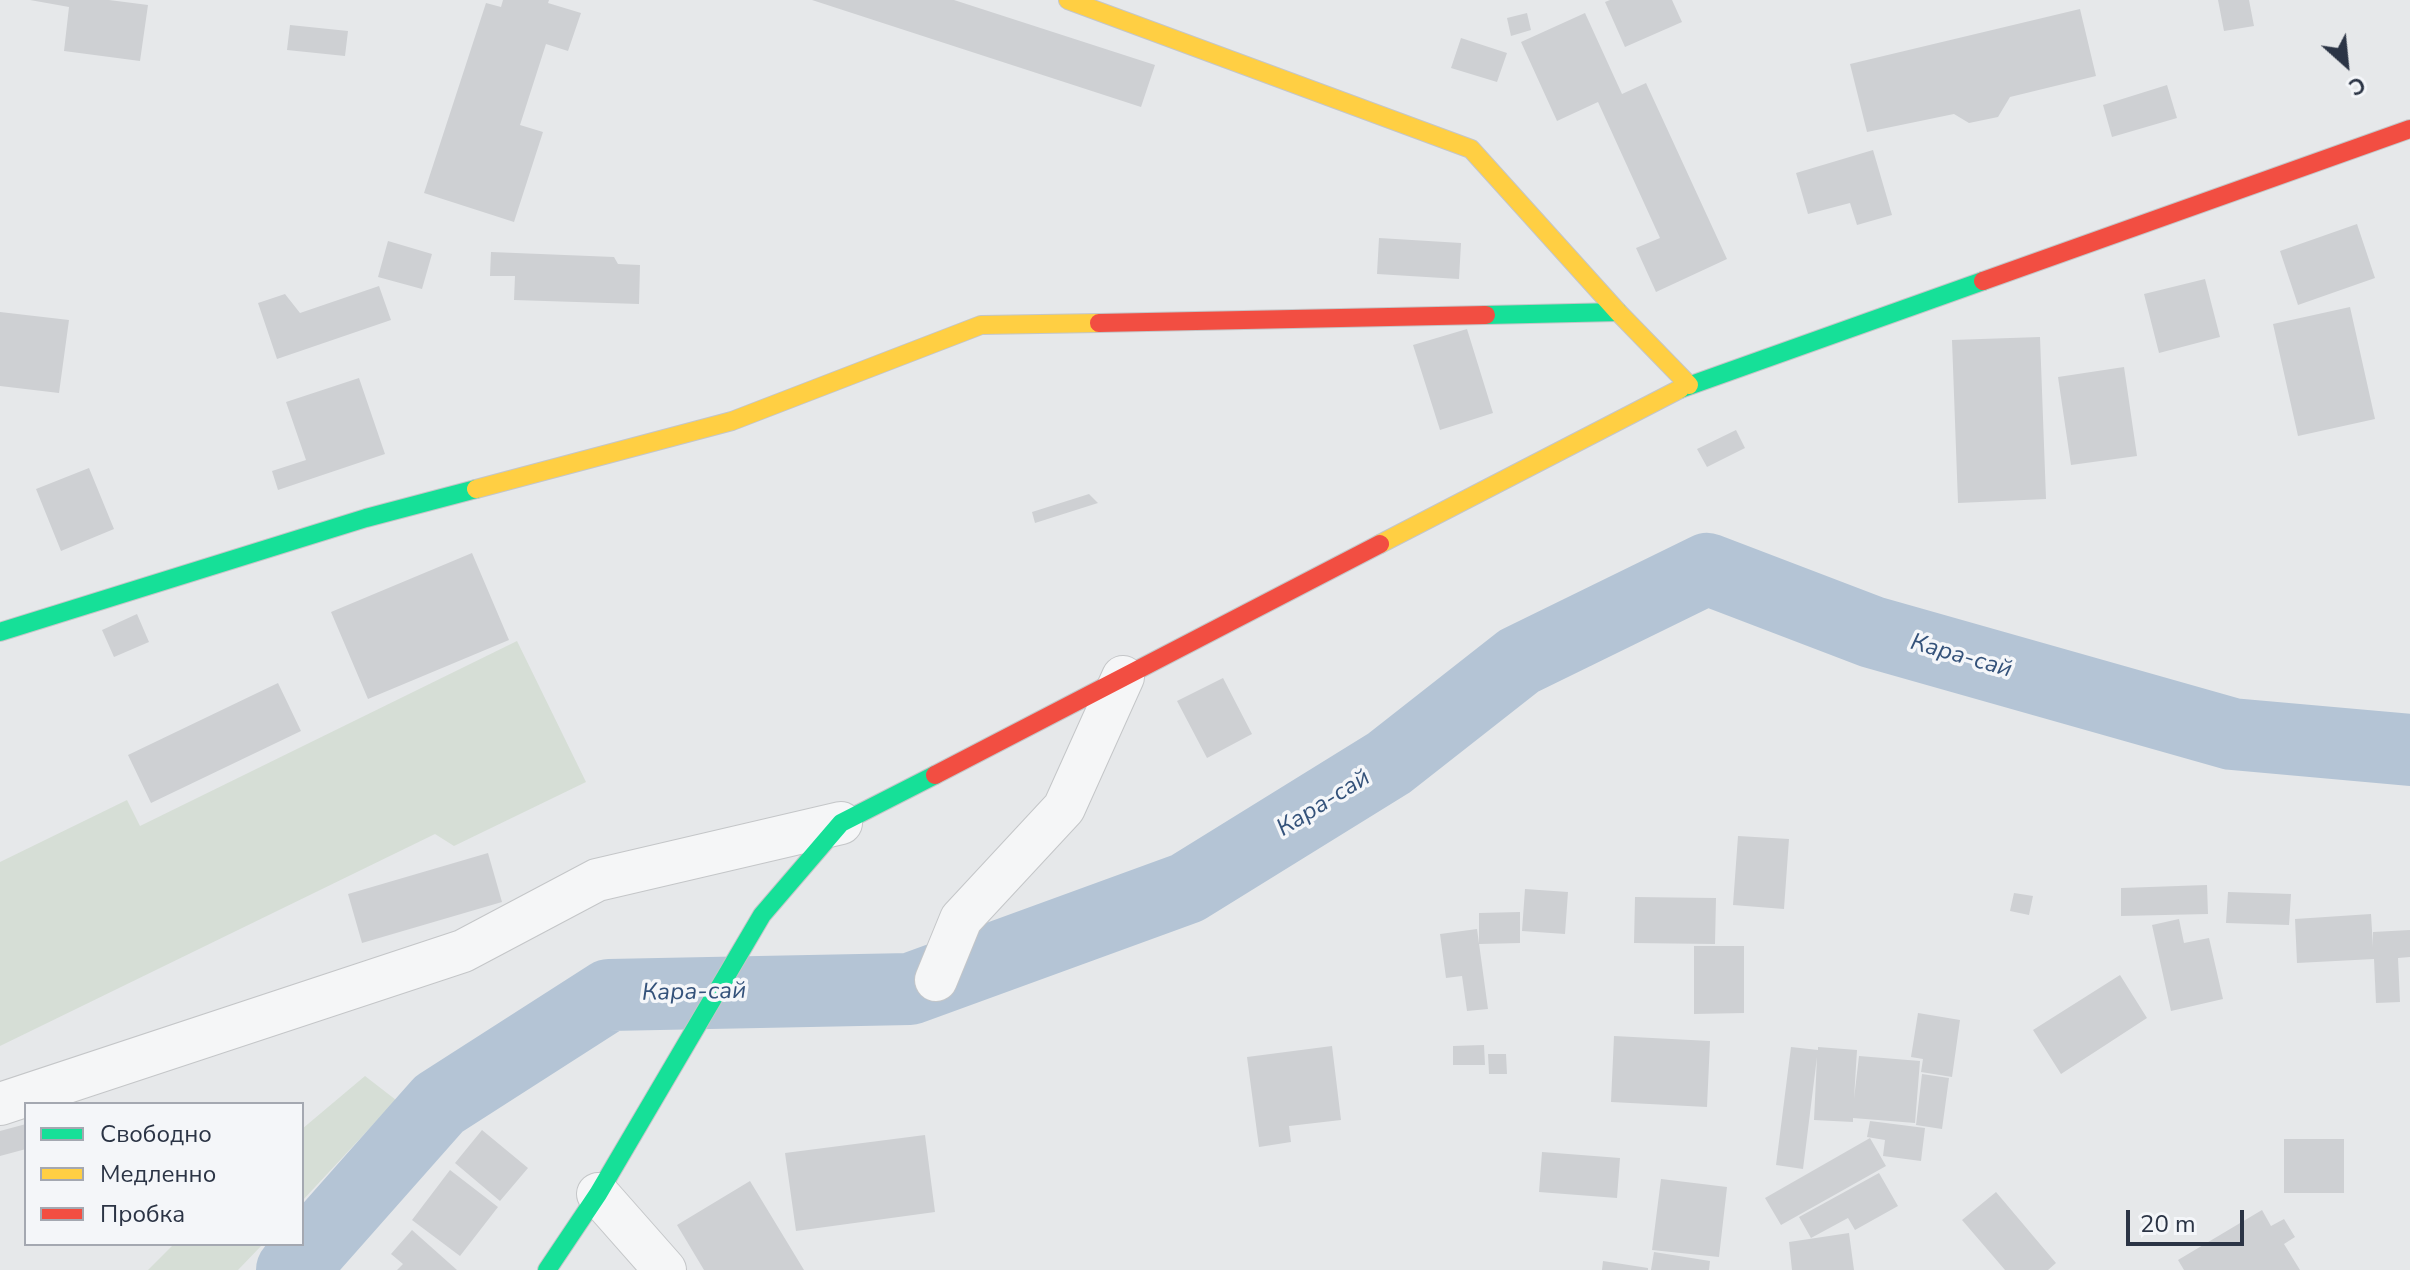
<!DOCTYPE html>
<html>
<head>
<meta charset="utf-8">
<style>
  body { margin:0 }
  #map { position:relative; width:2410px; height:1270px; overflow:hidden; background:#e6e8ea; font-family:"Nunito Sans",sans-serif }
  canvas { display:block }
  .legend { position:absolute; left:24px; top:1102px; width:280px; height:144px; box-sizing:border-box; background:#f4f6f9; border:2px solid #a4a8b1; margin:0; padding:10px 14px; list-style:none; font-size:24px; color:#2b3445 }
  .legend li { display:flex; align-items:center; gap:16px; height:40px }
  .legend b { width:40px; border:2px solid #a4a8b1 }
  .north { position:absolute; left:2306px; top:24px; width:80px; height:80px; -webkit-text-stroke:6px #f4f6f9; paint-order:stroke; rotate:153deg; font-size:22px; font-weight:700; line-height:32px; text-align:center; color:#2b3445 }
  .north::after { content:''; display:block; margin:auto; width:28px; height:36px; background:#2b3445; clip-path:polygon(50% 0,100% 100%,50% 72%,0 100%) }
  .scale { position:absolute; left:2126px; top:1210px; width:118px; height:36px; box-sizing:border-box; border:4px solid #2b3445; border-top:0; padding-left:10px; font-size:24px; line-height:28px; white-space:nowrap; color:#2b3445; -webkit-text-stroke:6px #f4f6f9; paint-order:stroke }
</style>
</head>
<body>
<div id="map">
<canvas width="2410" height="1270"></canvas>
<ul class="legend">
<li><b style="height:10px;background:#16e098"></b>Свободно</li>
<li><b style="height:10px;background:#ffcf43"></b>Медленно</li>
<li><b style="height:10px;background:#f24e42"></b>Пробка</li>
</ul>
<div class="north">С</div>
<div class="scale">20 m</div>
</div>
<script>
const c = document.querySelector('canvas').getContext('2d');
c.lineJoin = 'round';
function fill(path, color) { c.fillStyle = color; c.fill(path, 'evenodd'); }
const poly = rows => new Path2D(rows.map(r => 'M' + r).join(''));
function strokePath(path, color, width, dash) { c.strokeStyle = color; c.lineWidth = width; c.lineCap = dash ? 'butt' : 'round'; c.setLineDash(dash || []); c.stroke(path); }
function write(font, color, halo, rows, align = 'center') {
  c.font = font + ' "Nunito Sans",sans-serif'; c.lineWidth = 7; c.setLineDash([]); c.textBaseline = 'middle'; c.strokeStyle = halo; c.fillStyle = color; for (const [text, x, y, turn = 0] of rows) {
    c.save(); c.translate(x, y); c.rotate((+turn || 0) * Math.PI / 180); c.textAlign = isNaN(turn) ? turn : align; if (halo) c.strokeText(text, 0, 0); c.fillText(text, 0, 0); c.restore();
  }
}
fill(poly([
  [517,641,586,782,454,846,435,834,0,1046,0,862,127,800,140,826],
  [365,1076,396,1100,302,1201,302,1129],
  [174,1244,263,1244,238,1270,148,1270]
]), '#d6ded6');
strokePath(poly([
  [292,1270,439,1104,609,995,910,989,1187,888,1389,763,1519,661,1707,569,1872,632,2232,734,2410,750]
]), '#b4c4d5', 72);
fill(poly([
  [30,0,109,0,148,5,140,61,64,51,69,7],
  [503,0,549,0,548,3,581,13,568,51,546,44,520,125,543,132,514,222,424,193,486,3,501,7],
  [812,0,954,0,1155,65,1141,107],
  [1610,0,1672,0,1682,22,1625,47,1605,2],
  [2218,0,2249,0,2254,26,2224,31],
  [2080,9,2096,76,2010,97,1998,117,1969,123,1954,114,1867,132,1850,64],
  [1527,13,1531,30,1511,36,1507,18],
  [1585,13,1622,94,1646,83,1727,259,1656,292,1636,248,1660,238,1598,102,1557,121,1521,42],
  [290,25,348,31,345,56,287,50],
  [1461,38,1507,53,1497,82,1451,68],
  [2167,85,2177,118,2112,137,2103,105],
  [1873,150,1892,215,1857,225,1850,203,1808,214,1796,173],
  [2357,224,2375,278,2298,305,2280,251],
  [1379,238,1461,243,1459,279,1377,274],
  [388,241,432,254,422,289,378,277],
  [491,252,614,257,618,264,640,265,639,304,514,300,515,276,490,276],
  [2205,279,2220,337,2159,353,2144,294],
  [379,286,391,320,277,359,258,303,285,294,300,313],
  [2350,307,2375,419,2298,436,2273,324],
  [0,312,69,320,59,393,0,386],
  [1467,329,1493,413,1440,430,1413,345],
  [2040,337,2046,499,1958,503,1952,340],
  [2124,367,2137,456,2071,465,2058,377],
  [359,378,385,454,278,490,272,471,306,460,286,402],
  [1736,430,1745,448,1707,467,1697,449],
  [89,468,114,529,61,551,36,489],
  [1089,494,1098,503,1035,523,1032,512],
  [472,553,509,640,368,699,331,612],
  [137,614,149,642,114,657,102,630],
  [1223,678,1252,734,1207,758,1177,701],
  [278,683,301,731,151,803,128,755],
  [1738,836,1789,839,1784,909,1733,905],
  [488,853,502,902,362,943,348,894],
  [2207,885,2208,914,2121,916,2121,888],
  [1525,889,1568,892,1565,934,1522,931],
  [2228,892,2291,894,2289,925,2226,923],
  [2014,893,2033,896,2029,915,2010,911],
  [1635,897,1716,898,1715,944,1634,943],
  [1520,912,1520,943,1479,944,1479,913],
  [2371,914,2373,947,2373,932,2410,930,2410,957,2398,958,2400,1002,2376,1003,2374,959,2297,963,2295,919],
  [2179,919,2184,943,2209,938,2223,999,2171,1011,2152,925],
  [1477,929,1488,1009,1467,1011,1462,976,1446,978,1440,934],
  [1694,946,1744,946,1744,1013,1694,1014],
  [2120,975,2147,1018,2061,1074,2033,1030],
  [1918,1013,1960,1020,1952,1077,1921,1072,1923,1059,1911,1057],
  [1614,1036,1710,1041,1707,1107,1611,1102],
  [1484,1045,1485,1065,1453,1065,1453,1046],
  [1332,1046,1341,1120,1289,1126,1291,1142,1259,1147,1247,1057],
  [1791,1047,1818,1050,1818,1047,1857,1050,1854,1099,1859,1056,1920,1061,1915,1123,1853,1118,1853,1122,1814,1120,1817,1057,1803,1169,1776,1165],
  [1488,1054,1506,1054,1507,1074,1489,1074],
  [1922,1074,1949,1078,1942,1129,1916,1125],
  [1870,1121,1925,1128,1921,1161,1883,1156,1885,1140,1867,1137],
  [26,1124,26,1149,0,1156,0,1131],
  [482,1130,528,1168,500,1201,455,1163],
  [925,1135,935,1212,796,1231,785,1153],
  [1870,1138,1886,1166,1781,1225,1765,1198],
  [2284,1139,2344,1139,2344,1193,2284,1193],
  [1542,1152,1620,1158,1617,1198,1539,1192],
  [450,1170,498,1207,460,1256,412,1220],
  [1879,1173,1898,1206,1855,1230,1848,1218,1811,1238,1799,1217],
  [1661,1179,1727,1187,1719,1257,1652,1250],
  [750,1181,804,1270,704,1270,677,1225],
  [1996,1192,2056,1263,2048,1270,2005,1270,1962,1220],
  [2262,1210,2271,1226,2284,1219,2295,1237,2284,1244,2300,1270,2184,1270,2178,1260],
  [412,1230,457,1270,397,1270,403,1264,391,1254],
  [1849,1233,1854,1270,1792,1270,1789,1242],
  [1654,1252,1710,1261,1709,1270,1651,1270],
  [1603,1261,1648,1268,1648,1270,1602,1270]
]), '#ced0d3');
const street = poly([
  [936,980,961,919,1064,808,1123,677],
  [0,1104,463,951,597,880,841,823],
  [598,1194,665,1270]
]);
const fast = poly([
  [1486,315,1618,312],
  [1680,389,1983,281],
  [0,632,366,518,476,489],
  [547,1270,598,1194,762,915,841,823,935,775]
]);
const slow = poly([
  [1068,0,1471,149,1618,312,1689,385],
  [476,489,732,421,981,325,1099,323],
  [1380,544,1680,389]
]);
const jam = poly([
  [1983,281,2410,129],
  [1099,323,1486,315],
  [935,775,1380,544]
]);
strokePath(street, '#c4c6c8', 44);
strokePath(fast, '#c4c6c8', 20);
strokePath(slow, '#c4c6c8', 20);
strokePath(jam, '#c4c6c8', 20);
strokePath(street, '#f5f6f7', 42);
strokePath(fast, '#16e098', 18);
strokePath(slow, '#ffcf43', 18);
strokePath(jam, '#f24e42', 18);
write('italic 24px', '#34527a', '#f4f6f9', [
  ["Кара-сай",1961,657,16],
  ["Кара-сай",1324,804,-32],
  ["Кара-сай",694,993,-1]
]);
</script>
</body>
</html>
